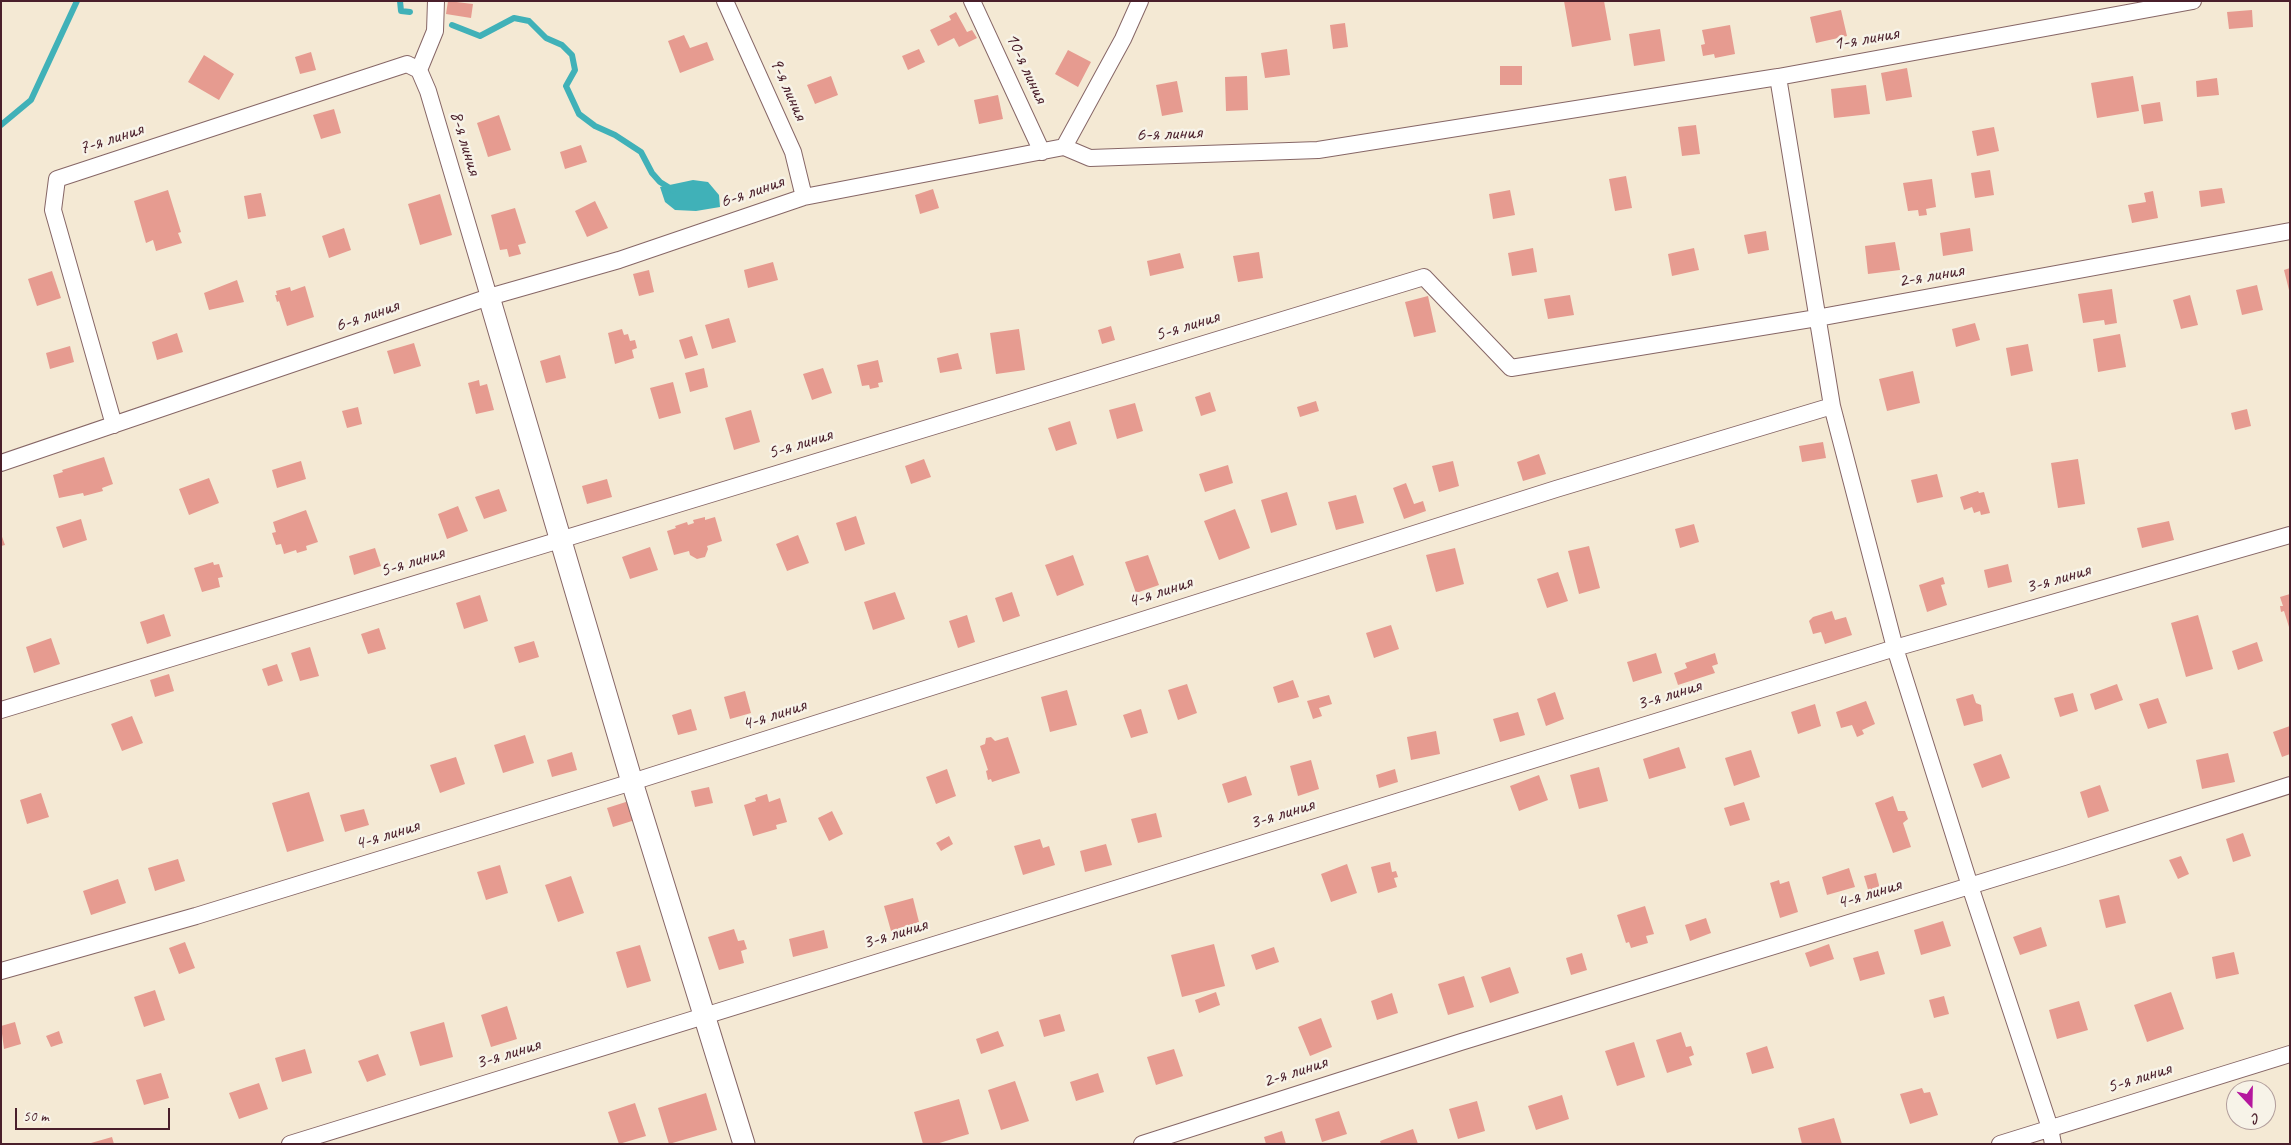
<!DOCTYPE html>
<html>
<head>
<meta charset="utf-8">
<style>
  body { margin:0 }
  #map { position:relative; width:2291px; height:1145px; overflow:hidden; background:#f4e9d4; font-family:Caveat,sans-serif }
  canvas { display:block }
  .frame { position:absolute; inset:0; border:2px solid #4a1f2b; pointer-events:none }
  .north { position:absolute; left:2226px; top:1080px; width:50px; height:50px; box-sizing:border-box; background:#f7f3e8; border:1px solid #b29e9c; border-radius:50%; rotate:159deg; font-size:14px; font-weight:700; line-height:20px; text-align:center; color:#4a1f2b }
  .north::after { content:''; display:block; margin:auto; width:18px; height:22px; background:#b5179e; clip-path:polygon(50% 0,100% 100%,50% 72%,0 100%) }
  .scale { position:absolute; left:15px; top:1108px; width:155px; height:22px; box-sizing:border-box; border:2px solid #4a1f2b; border-top:0; padding-left:6px; font-size:15px; line-height:18px; white-space:nowrap; color:#4a1f2b; -webkit-text-stroke:4px #f7f3e8; paint-order:stroke }
</style>
</head>
<body>
<div id="map">
<canvas width="2291" height="1145"></canvas>
<div class="frame"></div>
<div class="north">С</div>
<div class="scale">50 m</div>
</div>
<script>
const c = document.querySelector('canvas').getContext('2d');
c.lineJoin = 'round';
function fill(path, color) { c.fillStyle = color; c.fill(path, 'evenodd'); }
const poly = rows => new Path2D(rows.map(r => 'M' + r).join(''));
function strokePath(path, color, width, dash) { c.strokeStyle = color; c.lineWidth = width; c.lineCap = dash ? 'butt' : 'round'; c.setLineDash(dash || []); c.stroke(path); }
function write(font, color, halo, rows, align = 'center') {
  c.font = font + ' Caveat,sans-serif'; c.lineWidth = 5; c.setLineDash([]); c.textBaseline = 'middle'; c.strokeStyle = halo; c.fillStyle = color; for (const [text, x, y, turn = 0] of rows) {
    c.save(); c.translate(x, y); c.rotate((+turn || 0) * Math.PI / 180); c.textAlign = isNaN(turn) ? turn : align; if (halo) c.strokeText(text, 0, 0); c.fillText(text, 0, 0); c.restore();
  }
}
fill(poly([
  [693,180,708,182,719,195,720,207,696,211,675,210,665,202,660,187]
]), '#40b1b8');
strokePath(poly([
  [400,1,401,11,410,12],
  [452,25,480,36,514,18,529,21,546,38,562,45,572,55,575,70,566,86,579,114,595,126,615,135,641,152,652,173,660,182,673,190],
  [1,125,31,100,77,1]
]), '#40b1b8', 6);
fill(poly([
  [448,1,473,4,471,18,446,14],
  [1564,1,1604,1,1611,40,1572,47],
  [1841,10,1847,36,1816,43,1810,17],
  [2252,10,2253,27,2229,29,2227,12],
  [956,12,967,32,972,30,977,38,959,47,954,38,938,46,930,30,951,20,949,16],
  [1345,23,1348,47,1333,49,1330,25],
  [1730,25,1735,54,1715,58,1714,54,1703,56,1701,45,1705,44,1702,30],
  [1660,29,1665,61,1634,66,1629,34],
  [684,35,690,48,707,42,714,60,680,73,668,41],
  [919,49,925,62,908,70,902,56],
  [1287,49,1290,75,1265,78,1261,53],
  [1068,50,1091,62,1078,87,1055,74],
  [311,52,316,70,300,74,295,57],
  [204,55,234,74,219,100,188,82],
  [1500,66,1522,66,1522,85,1500,85],
  [1907,68,1912,97,1886,101,1881,73],
  [831,76,838,95,815,104,807,85],
  [1247,76,1248,110,1226,111,1225,77],
  [2133,76,2139,111,2097,118,2091,83],
  [2217,78,2219,95,2197,97,2196,81],
  [1177,81,1183,112,1162,116,1156,85],
  [1866,85,1870,114,1834,118,1831,89],
  [998,95,1003,119,979,124,974,100],
  [2160,102,2163,121,2144,124,2141,105],
  [334,109,341,133,321,139,313,115],
  [499,115,511,150,488,157,477,123],
  [1696,125,1700,154,1682,156,1678,127],
  [1994,127,1999,151,1977,156,1972,131],
  [581,145,587,162,565,169,560,152],
  [1990,170,1994,195,1975,198,1971,173],
  [1626,176,1632,208,1615,211,1609,179],
  [1932,179,1936,207,1926,209,1927,215,1919,216,1918,210,1908,211,1903,183],
  [2222,188,2225,203,2201,207,2199,191],
  [933,189,939,208,920,214,915,195],
  [168,190,181,232,178,233,182,243,156,251,153,240,146,243,134,201],
  [1510,190,1515,215,1493,219,1489,194],
  [2153,191,2158,218,2132,223,2128,205,2146,202,2144,193],
  [261,193,266,216,248,219,244,196],
  [440,194,452,235,420,245,408,204],
  [595,201,608,228,587,237,575,211],
  [515,208,526,243,518,245,521,254,509,257,507,249,500,250,491,215],
  [344,228,351,250,329,258,322,236],
  [1970,228,1973,251,1943,256,1940,233],
  [1766,231,1769,250,1748,254,1744,235],
  [1895,242,1900,270,1868,274,1865,246],
  [1533,248,1537,272,1512,276,1508,253],
  [1694,248,1699,270,1672,276,1668,254],
  [1259,252,1263,278,1238,282,1233,256],
  [1180,253,1184,268,1150,276,1147,261],
  [773,262,778,280,748,288,744,270],
  [2290,268,2290,290,2289,290,2284,270],
  [649,270,654,292,639,296,633,274],
  [52,271,61,298,37,306,28,279],
  [237,280,244,302,209,310,204,293],
  [2257,285,2263,310,2242,315,2236,290],
  [305,286,314,317,287,326,279,301,277,302,275,295,277,295,276,291,290,287,291,291],
  [2112,289,2117,323,2105,325,2104,320,2083,323,2078,294],
  [1570,295,1574,315,1548,319,1544,299],
  [2190,295,2198,325,2181,329,2173,300],
  [1428,296,1436,332,1414,337,1405,302],
  [729,318,736,342,712,349,705,325],
  [1975,323,1980,340,1956,347,1952,329],
  [1111,326,1115,340,1102,344,1098,330],
  [622,329,624,335,628,334,630,341,635,340,637,348,632,350,634,358,615,364,608,333],
  [1019,329,1025,370,996,374,990,333],
  [177,333,183,352,157,360,152,342],
  [2120,334,2126,367,2098,372,2093,339],
  [692,336,698,355,685,359,679,340],
  [414,343,421,366,394,374,387,351],
  [2028,344,2033,371,2011,376,2006,348],
  [70,346,74,362,50,369,46,353],
  [958,353,962,369,940,373,937,358],
  [560,355,566,378,546,383,540,361],
  [878,360,883,382,878,383,879,387,870,389,869,385,862,386,857,365],
  [704,368,708,387,690,392,685,373],
  [823,368,832,393,812,400,803,374],
  [1913,371,1920,403,1887,411,1879,379],
  [479,380,480,386,487,384,494,410,476,414,468,383],
  [673,382,681,413,659,419,650,388],
  [1210,392,1216,411,1201,416,1195,397],
  [1316,401,1319,411,1300,417,1297,407],
  [1135,403,1143,431,1117,439,1109,410],
  [358,407,362,424,347,428,342,411],
  [2247,409,2251,426,2235,430,2231,413],
  [751,410,760,442,734,450,725,418],
  [1070,421,1077,444,1056,451,1048,428],
  [1823,442,1826,458,1802,462,1799,446],
  [1539,454,1546,474,1523,481,1517,462],
  [104,457,113,484,102,488,103,491,84,496,83,493,59,498,53,475,63,472,62,470],
  [924,459,931,477,911,484,905,466],
  [2078,459,2085,504,2058,508,2051,463],
  [301,461,306,479,277,488,272,470],
  [1453,461,1459,486,1439,492,1432,466],
  [1228,465,1233,483,1205,492,1199,474],
  [1937,474,1943,497,1917,503,1911,480],
  [209,478,219,503,189,515,179,489],
  [607,479,612,497,587,504,582,486],
  [1406,483,1414,504,1423,501,1426,511,1404,519,1393,488],
  [499,489,507,511,484,519,475,497],
  [1978,491,1979,493,1984,492,1990,513,1981,515,1980,511,1974,513,1972,507,1964,510,1960,497],
  [1287,492,1297,525,1271,533,1261,500],
  [1356,495,1364,523,1336,530,1328,502],
  [458,506,468,531,447,539,438,514],
  [1235,509,1250,548,1219,560,1204,521],
  [306,510,318,542,306,546,307,550,297,553,296,550,284,554,281,544,276,545,272,533,276,532,273,522],
  [856,516,865,544,845,551,836,523],
  [705,517,705,520,715,517,722,541,707,546,708,549,705,557,697,559,690,555,689,551,674,555,667,531,676,528,675,526,687,522,688,525,694,523,693,520],
  [81,519,87,540,63,548,56,527],
  [2169,521,2174,540,2142,548,2137,528],
  [1694,524,1699,542,1680,548,1675,529],
  [1,534,5,545,1,546],
  [798,535,809,563,787,571,776,544],
  [1589,546,1600,588,1579,594,1568,551],
  [650,547,658,570,630,579,622,557],
  [375,548,381,566,354,575,349,556],
  [1455,548,1464,584,1436,592,1426,555],
  [1073,555,1084,585,1057,596,1045,565],
  [1148,555,1159,585,1136,593,1125,562],
  [213,562,214,565,219,564,223,577,218,578,220,587,202,592,194,568],
  [2008,564,2012,582,1988,588,1984,570],
  [1558,572,1568,601,1547,608,1537,579],
  [1943,577,1945,584,1941,585,1947,605,1927,612,1919,585],
  [895,592,905,619,873,630,864,602],
  [1012,592,1020,616,1003,622,995,598],
  [2290,594,2290,627,2289,627,2284,611,2281,612,2280,606,2283,606,2280,597],
  [480,595,488,621,464,629,456,603],
  [1832,611,1835,620,1846,617,1852,635,1825,644,1821,632,1813,634,1809,621,1813,617],
  [164,614,171,636,147,644,140,622],
  [967,615,975,642,958,648,949,621],
  [2198,615,2213,669,2186,677,2171,623],
  [1391,625,1399,649,1374,658,1366,633],
  [379,628,386,649,368,654,361,634],
  [51,638,60,664,34,673,26,647],
  [534,641,539,657,519,663,514,647],
  [2257,642,2263,661,2238,670,2232,651],
  [310,647,319,676,300,681,291,653],
  [1656,653,1662,673,1633,682,1627,662],
  [1715,653,1718,664,1712,666,1715,673,1678,685,1674,673,1687,668,1685,663],
  [277,664,283,681,268,686,262,669],
  [169,674,174,691,155,697,150,680],
  [1293,680,1299,697,1278,703,1273,687],
  [1187,684,1197,713,1178,720,1168,690],
  [2117,684,2123,700,2095,710,2090,694],
  [1067,690,1077,725,1050,732,1041,697],
  [745,691,751,713,730,719,724,697],
  [1555,692,1564,719,1546,726,1537,699],
  [2073,693,2078,711,2060,717,2054,698],
  [1973,694,1976,703,1981,705,1983,721,1964,726,1956,699],
  [1329,695,1332,704,1319,708,1322,716,1313,719,1307,701],
  [2158,698,2167,723,2148,729,2139,704],
  [1866,701,1875,724,1862,730,1864,734,1857,737,1852,725,1841,728,1836,712],
  [1815,704,1821,726,1798,734,1791,712],
  [691,709,697,730,678,735,672,715],
  [1141,709,1148,733,1131,738,1123,715],
  [1518,712,1525,735,1500,742,1493,719],
  [132,716,143,743,122,751,111,724],
  [2290,726,2290,754,2282,757,2273,732],
  [1436,731,1440,754,1411,760,1407,737],
  [525,735,534,763,503,773,494,745],
  [991,737,995,741,1008,737,1020,773,992,782,991,779,988,780,986,771,988,770,980,746,985,744,986,738],
  [1679,747,1686,768,1649,779,1643,759],
  [1751,750,1760,777,1734,786,1725,758],
  [572,752,577,770,552,777,547,760],
  [2228,753,2235,782,2202,789,2196,760],
  [2001,754,2010,778,1982,788,1973,764],
  [456,757,465,784,440,793,430,765],
  [1311,760,1319,789,1298,796,1290,766],
  [1599,767,1608,801,1579,809,1570,775],
  [947,769,956,796,936,804,926,777],
  [1395,769,1398,782,1379,788,1376,775],
  [1539,775,1548,800,1519,811,1510,786],
  [1246,776,1252,795,1228,803,1222,784],
  [2100,785,2109,811,2088,818,2080,792],
  [709,787,713,803,695,807,691,791],
  [309,792,324,841,287,852,272,803],
  [41,793,49,817,27,824,20,800],
  [767,794,769,802,780,798,787,822,776,825,777,829,753,836,744,805,756,801,755,798],
  [1893,796,1898,811,1905,811,1908,819,1903,823,1911,847,1893,853,1875,803],
  [629,801,635,820,613,827,607,808],
  [1744,802,1750,820,1730,826,1724,808],
  [364,809,369,825,345,832,340,815],
  [832,811,843,834,829,841,818,818],
  [1156,813,1162,837,1138,843,1131,819],
  [2243,833,2251,856,2233,862,2226,839],
  [949,836,953,844,941,851,936,843],
  [1040,839,1043,848,1049,846,1055,865,1023,875,1014,846],
  [1106,844,1112,865,1085,872,1080,851],
  [2181,856,2189,874,2178,879,2169,860],
  [178,859,185,881,155,891,148,868],
  [1390,862,1392,872,1396,871,1398,877,1394,878,1397,887,1378,893,1371,867],
  [1347,864,1357,893,1331,902,1321,874],
  [500,865,508,893,486,900,477,872],
  [1849,868,1855,887,1827,895,1822,877],
  [1876,873,1880,889,1869,893,1864,876],
  [571,876,584,913,558,922,545,885],
  [118,879,126,903,91,915,83,891],
  [1779,880,1780,884,1789,881,1798,912,1780,918,1770,883],
  [2119,895,2126,923,2106,928,2099,900],
  [913,898,919,922,891,931,884,906],
  [1645,906,1654,934,1646,936,1648,943,1631,948,1629,942,1626,943,1617,915],
  [1706,918,1711,933,1690,941,1685,925],
  [1943,921,1951,946,1921,955,1914,930],
  [2041,927,2047,946,2020,955,2013,937],
  [734,929,738,941,744,940,747,949,741,951,744,963,719,970,708,937],
  [824,930,828,948,793,957,789,939],
  [185,942,195,968,179,974,169,948],
  [1214,944,1225,986,1182,997,1171,955],
  [1829,944,1834,959,1810,967,1805,953],
  [640,945,651,981,627,988,616,952],
  [1274,947,1279,962,1256,970,1251,955],
  [1878,951,1885,974,1860,981,1853,958],
  [2234,952,2239,974,2216,979,2212,957],
  [1582,953,1587,970,1571,975,1566,958],
  [1510,967,1519,993,1490,1003,1481,977],
  [1464,976,1474,1007,1448,1015,1438,984],
  [155,990,165,1020,144,1027,134,997],
  [1216,992,1220,1005,1199,1013,1195,1000],
  [2171,992,2184,1029,2147,1042,2134,1005],
  [1392,993,1398,1013,1377,1020,1371,1001],
  [1944,996,1949,1014,1934,1018,1929,1000],
  [2079,1001,2088,1030,2057,1039,2049,1010],
  [507,1006,517,1039,491,1047,481,1015],
  [1060,1014,1065,1031,1044,1037,1039,1020],
  [1321,1018,1332,1047,1310,1056,1298,1027],
  [15,1022,21,1044,4,1049,1,1026],
  [444,1022,453,1057,420,1066,410,1032],
  [59,1031,63,1043,51,1047,46,1036],
  [998,1031,1004,1046,981,1054,976,1039],
  [1681,1032,1686,1047,1691,1046,1694,1055,1689,1057,1692,1065,1667,1073,1656,1040],
  [1634,1042,1645,1077,1617,1086,1605,1051],
  [1767,1046,1774,1068,1752,1074,1746,1053],
  [305,1049,312,1073,282,1082,275,1058],
  [1174,1049,1183,1076,1156,1085,1147,1057],
  [378,1054,386,1075,367,1082,358,1061],
  [161,1073,169,1098,144,1105,136,1080],
  [1098,1073,1104,1092,1076,1101,1070,1082],
  [1015,1081,1029,1121,1001,1130,988,1090],
  [259,1083,268,1109,239,1119,229,1093],
  [1922,1088,1924,1093,1930,1092,1938,1115,1910,1124,1900,1094],
  [706,1093,717,1130,669,1144,658,1108],
  [1562,1095,1569,1119,1536,1130,1528,1106],
  [959,1099,969,1134,936,1144,923,1144,914,1112],
  [1477,1101,1485,1131,1458,1139,1449,1109],
  [635,1103,646,1136,619,1144,608,1112],
  [1339,1111,1347,1134,1322,1142,1315,1119],
  [1834,1118,1842,1144,1802,1144,1798,1128],
  [1413,1129,1418,1144,1381,1144,1380,1141],
  [1282,1131,1286,1144,1266,1144,1264,1137],
  [112,1137,114,1144,91,1144,91,1143]
]), '#e69b90');
const minor = poly([
  [436,1,435,31,419,70,428,91,489,297],
  [725,1,793,152,804,197],
  [972,1,1042,152],
  [1778,77,1832,406,1895,648,1970,886,2050,1128,2053,1144],
  [1064,147,1123,39,1140,1],
  [114,425,53,210,57,179,407,64,419,70],
  [1,463,489,297,619,260,804,197,1064,147,1090,158,1318,150,1778,77,2193,1],
  [1,710,1424,277,1511,368,1817,318,2290,231],
  [1,971,196,916,632,782,1556,489,1832,406],
  [290,1144,1895,648,2290,535],
  [1142,1144,1461,1042,2064,857,2290,785],
  [2000,1144,2290,1054]
]);
const tertiary = poly([
  [489,297,632,782,744,1144]
]);
strokePath(minor, '#866666', 18);
strokePath(tertiary, '#866666', 23);
strokePath(minor, '#fff', 16);
strokePath(tertiary, '#fff', 21);
write('20px', '#4a1f2b', '#f7f3e8', [
  ["1-я линия",1866,39,-10],
  ["10-я линия",1026,68,65],
  ["9-я линия",788,89,66],
  ["6-я линия",1169,134,-2],
  ["7-я линия",111,139,-18],
  ["8-я линия",465,143,73],
  ["6-я линия",752,192,-19],
  ["2-я линия",1931,276,-10],
  ["6-я линия",367,316,-19],
  ["5-я линия",1187,326,-17],
  ["5-я линия",800,444,-17],
  ["5-я линия",412,562,-17],
  ["3-я линия",2058,579,-16],
  ["4-я линия",1160,592,-18],
  ["3-я линия",1669,695,-17],
  ["4-я линия",774,715,-18],
  ["3-я линия",1282,814,-17],
  ["4-я линия",387,835,-17],
  ["4-я линия",1869,894,-17],
  ["3-я линия",895,934,-17],
  ["3-я линия",508,1054,-17],
  ["2-я линия",1295,1072,-18],
  ["5-я линия",2139,1078,-17]
]);
</script>
</body>
</html>
